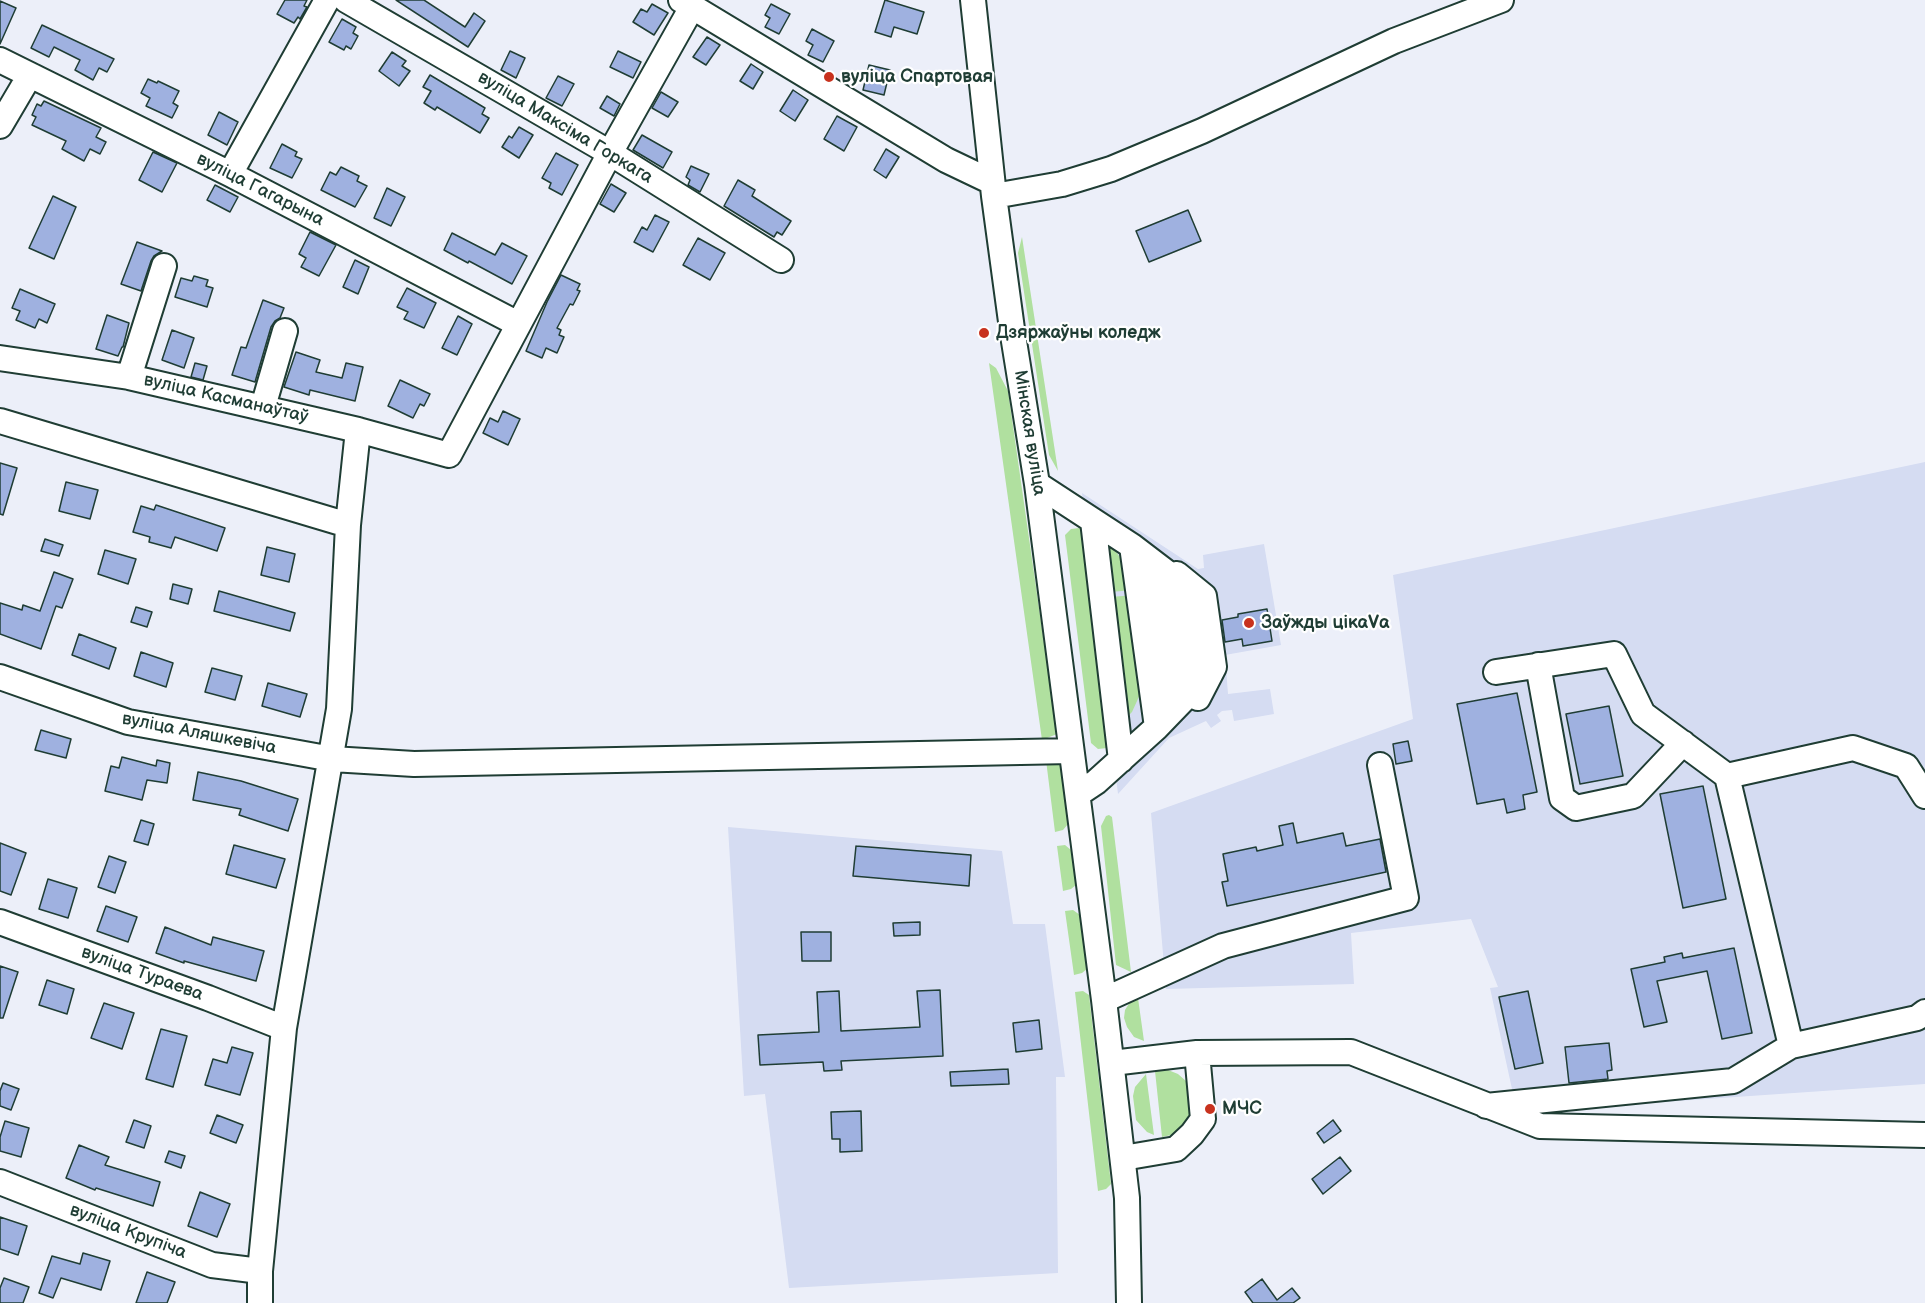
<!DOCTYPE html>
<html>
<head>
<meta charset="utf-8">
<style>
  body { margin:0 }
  canvas { display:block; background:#eceff9 }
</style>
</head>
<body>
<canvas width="1925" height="1303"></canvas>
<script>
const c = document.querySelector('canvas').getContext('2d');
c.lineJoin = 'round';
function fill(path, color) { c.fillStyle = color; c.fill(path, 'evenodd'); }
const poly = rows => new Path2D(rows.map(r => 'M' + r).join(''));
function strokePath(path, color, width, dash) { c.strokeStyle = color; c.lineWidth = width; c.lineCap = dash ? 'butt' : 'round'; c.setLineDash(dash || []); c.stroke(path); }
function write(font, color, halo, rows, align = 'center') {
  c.font = font + ' "Balsamiq Sans",sans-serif'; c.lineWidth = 4.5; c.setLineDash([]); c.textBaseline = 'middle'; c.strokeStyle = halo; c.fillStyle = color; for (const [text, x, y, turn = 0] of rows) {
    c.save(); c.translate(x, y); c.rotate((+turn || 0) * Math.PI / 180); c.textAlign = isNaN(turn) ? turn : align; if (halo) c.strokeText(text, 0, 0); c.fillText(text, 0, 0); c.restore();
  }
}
fill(poly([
  [1925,462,1925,1084,1517,1112,1490,988,1498,987,1471,919,1351,933,1354,984,1166,989,1151,813,1413,719,1393,575],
  [1082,493,1198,569,1204,568,1203,555,1264,544,1281,645,1225,655,1228,694,1270,689,1274,714,1234,721,1232,710,1222,711,1217,715,1221,721,1211,728,1206,721,1169,738,1118,794],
  [728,827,1002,851,1013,924,1045,924,1065,1077,1056,1077,1058,1273,789,1288,765,1094,744,1096]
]), '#d5dcf2');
fill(poly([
  [1022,237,1058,471,1049,455,1018,253],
  [989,363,996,368,1008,391,1057,734,1042,740],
  [1079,528,1087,532,1112,740,1107,748,1098,749,1091,743,1065,535,1071,529],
  [1107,541,1112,545,1131,575,1134,590,1110,592],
  [1135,595,1142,690,1132,712,1127,717,1110,597],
  [1046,760,1055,760,1061,764,1068,824,1063,830,1055,832],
  [1109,815,1112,817,1131,972,1116,965,1101,826,1106,816],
  [1065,845,1071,850,1076,885,1071,889,1063,891,1057,846],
  [1073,910,1080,915,1087,969,1082,973,1074,975,1065,911],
  [1083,991,1089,995,1111,1184,1106,1189,1098,1191,1075,992],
  [1138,998,1144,1041,1134,1037,1127,1027,1124,1018,1125,1010,1130,1002],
  [1168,1070,1178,1074,1186,1081,1191,1093,1193,1109,1190,1120,1176,1134,1162,1137,1155,1071],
  [1146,1074,1154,1135,1147,1132,1136,1120,1133,1096,1135,1087]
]), '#b0e09f');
const building = poly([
  [285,0,307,0,304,6,307,7,300,19,298,17,294,23,277,14,285,0],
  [396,0,424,0,465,27,474,13,485,21,468,47,396,0],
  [885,0,924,12,917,34,894,27,891,37,875,32,885,0],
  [0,1,16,8,0,44,0,1],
  [652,4,668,13,654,35,633,22,641,9,647,12,652,4],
  [771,4,790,14,779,34,765,27,770,18,765,15,771,4],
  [342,19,356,27,353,33,358,36,351,49,346,46,344,50,329,42,342,19],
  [42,25,114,59,107,72,99,68,93,80,75,70,80,60,54,47,49,57,31,48,42,25],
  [812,29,834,41,823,62,808,55,813,45,806,41,812,29],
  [707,37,720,45,706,65,693,57,707,37],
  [510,51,525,58,516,78,501,70,510,51],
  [618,51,641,62,633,78,610,67,618,51],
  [392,52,406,61,402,66,410,71,399,86,379,71,392,52],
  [751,64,763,72,753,89,740,81,751,64],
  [869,65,890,70,884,95,863,90,869,65],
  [430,75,485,108,482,114,489,118,480,133,437,107,435,110,424,103,431,91,423,87,430,75],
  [558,76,574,84,562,106,546,98,558,76],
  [148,79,157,83,158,81,179,91,173,103,178,106,172,118,146,106,150,98,141,93,148,79],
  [793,90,808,100,795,121,780,111,793,90],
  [661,92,678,102,668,117,652,108,661,92],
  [607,96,620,104,614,116,600,108,607,96],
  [44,101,101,128,96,137,106,142,100,154,90,149,84,161,62,149,66,141,32,125,36,117,32,115,37,104,41,106,44,101],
  [219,112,238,122,227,145,208,135,219,112],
  [837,116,857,127,844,151,824,139,837,116],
  [519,127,533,135,519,158,502,147,509,136,512,138,519,127],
  [642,135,672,152,663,168,633,150,642,135],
  [282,144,297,152,295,156,302,159,292,178,270,168,282,144],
  [886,149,899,157,886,178,874,170,886,149],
  [153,152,177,163,162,192,139,180,153,152],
  [556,153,578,165,562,195,549,188,551,183,542,178,556,153],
  [691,166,709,174,700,192,688,185,690,180,686,177,691,166],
  [341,167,359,176,357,181,367,186,355,207,321,190,330,172,336,175,341,167],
  [738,180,755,190,752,196,791,221,782,235,777,232,774,237,724,206,738,180],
  [611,184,626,193,614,212,600,204,611,184],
  [215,185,238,197,230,212,207,200,215,185],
  [387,188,405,197,391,226,374,218,387,188],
  [53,196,76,207,54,259,29,248,53,196],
  [1188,210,1201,241,1149,262,1136,231,1188,210],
  [655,215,669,222,653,252,634,242,642,227,647,230,655,215],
  [310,232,336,245,319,276,301,267,306,258,299,254,310,232],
  [452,233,495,255,502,243,527,256,512,284,469,261,468,263,444,250,452,233],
  [698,238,725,253,710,280,683,265,698,238],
  [137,242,162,251,154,256,151,261,141,291,121,284,137,242],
  [355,260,369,267,358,294,343,287,355,260],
  [561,275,580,284,577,290,580,291,573,305,570,304,557,328,561,330,559,335,564,337,557,353,546,348,542,358,526,351,547,302,561,275],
  [194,276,208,280,206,286,213,288,207,307,175,297,181,278,192,281,194,276],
  [407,288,436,303,424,328,404,319,408,312,397,307,407,288],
  [20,289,55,304,47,323,39,319,35,328,16,320,20,311,12,308,20,289],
  [263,300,284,308,280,318,275,321,271,327,255,382,232,375,241,347,246,348,263,300],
  [107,315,129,323,123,347,122,347,118,356,96,349,107,315],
  [458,316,472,324,457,355,442,348,458,316],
  [172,330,194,338,184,368,162,360,172,330],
  [296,352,320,360,316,372,342,378,346,363,363,367,355,401,310,390,309,395,284,387,296,352],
  [195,363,207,366,203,380,191,377,195,363],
  [400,380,430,394,424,406,420,404,413,418,388,406,400,380],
  [503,411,520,419,508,445,483,433,490,418,498,422,503,411],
  [0,463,17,468,3,515,0,514,0,463],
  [66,482,98,490,90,519,59,511,66,482],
  [156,505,225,528,217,551,175,537,171,548,149,542,150,537,133,532,141,506,154,510,156,505],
  [45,539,63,545,59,556,41,551,45,539],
  [267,547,295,554,289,582,261,575,267,547],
  [105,550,136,559,128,584,98,574,105,550],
  [54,572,73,579,62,608,56,606,41,649,0,634,0,603,22,610,23,605,40,611,54,572],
  [173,584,192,589,188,604,170,599,173,584],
  [219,591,295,613,290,631,214,611,219,591],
  [136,607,152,612,147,627,131,622,136,607],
  [1267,609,1272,641,1243,646,1242,639,1225,642,1222,620,1238,617,1238,614,1267,609],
  [79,634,116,648,109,669,72,655,79,634],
  [141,652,173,663,166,687,134,676,141,652],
  [212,668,242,676,235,700,205,692,212,668],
  [268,683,307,694,300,717,262,706,268,683],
  [1517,693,1537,792,1523,795,1525,809,1507,813,1504,799,1477,804,1457,704,1517,693],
  [1609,706,1623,776,1580,784,1566,714,1609,706],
  [41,730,71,739,66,758,35,750,41,730],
  [1408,741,1412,761,1396,764,1393,744,1408,741],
  [122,757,156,766,157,760,170,763,167,783,147,780,142,800,105,791,111,766,119,768,122,757],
  [198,772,241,781,298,799,288,831,239,815,241,809,193,800,198,772],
  [1703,786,1726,899,1683,908,1660,794,1703,786],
  [141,820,154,824,148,845,134,841,141,820],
  [1293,823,1297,843,1343,833,1346,846,1380,839,1386,872,1227,906,1222,882,1228,881,1223,854,1256,847,1257,851,1283,845,1279,826,1293,823],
  [0,843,26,853,11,895,0,891,0,843],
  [234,845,285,859,276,888,226,874,234,845],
  [856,846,971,855,969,886,853,876,856,846],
  [109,856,126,862,115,893,98,887,109,856],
  [48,879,77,888,68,918,39,909,48,879],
  [106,906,137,917,128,942,97,931,106,906],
  [920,922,920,935,894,936,893,923,920,922],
  [165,927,211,945,213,937,264,951,256,981,184,961,184,963,156,953,165,927],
  [801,932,831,932,831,961,802,961,801,932],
  [1734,948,1752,1033,1722,1039,1707,971,1657,981,1667,1022,1644,1027,1631,969,1665,962,1664,957,1682,953,1683,958,1734,948],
  [0,966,18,972,3,1018,0,1018,0,966],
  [47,980,74,989,67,1014,39,1005,47,980],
  [940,990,943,1056,841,1061,842,1070,824,1071,823,1062,760,1065,758,1035,819,1032,817,992,839,991,841,1031,920,1027,917,991,940,990],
  [1528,991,1543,1063,1515,1069,1499,997,1528,991],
  [104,1003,134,1013,122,1049,91,1038,104,1003],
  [1039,1020,1042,1049,1016,1052,1013,1023,1039,1020],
  [161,1029,187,1036,173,1087,146,1079,161,1029],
  [1609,1043,1612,1070,1607,1071,1608,1079,1569,1083,1565,1047,1609,1043],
  [232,1047,253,1053,240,1095,205,1085,213,1059,227,1063,232,1047],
  [1008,1069,1009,1084,951,1086,950,1072,1008,1069],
  [3,1083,19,1089,11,1110,0,1106,0,1091,3,1083],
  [861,1111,862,1151,840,1152,840,1139,832,1139,831,1112,861,1111],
  [217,1115,243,1125,236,1143,210,1133,217,1115],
  [134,1120,151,1126,144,1148,126,1142,134,1120],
  [1333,1120,1341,1131,1324,1143,1317,1133,1333,1120],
  [5,1121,29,1128,21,1157,0,1151,0,1137,5,1121],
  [79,1145,109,1157,105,1165,160,1182,153,1206,96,1188,95,1190,66,1178,79,1145],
  [169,1151,185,1156,181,1168,165,1162,169,1151],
  [1340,1157,1351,1171,1323,1194,1312,1179,1340,1157],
  [200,1192,230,1204,217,1237,188,1226,200,1192],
  [0,1217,27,1226,18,1255,0,1249,0,1217],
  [83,1253,110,1261,101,1290,61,1278,53,1298,39,1293,52,1256,80,1264,83,1253],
  [147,1272,175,1282,167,1303,136,1303,147,1272],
  [4,1278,29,1287,23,1303,0,1303,0,1288,4,1278],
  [1262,1279,1277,1300,1292,1288,1300,1298,1293,1303,1253,1303,1245,1292,1262,1279]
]);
fill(building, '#9fb1e0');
strokePath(building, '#1f3d34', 1.5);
const minor = poly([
  [346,0,610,153,781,260],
  [681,0,946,160,992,182],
  [973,0,994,196,1012,329,1037,484,1104,1000,1127,1198,1129,1303],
  [0,60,230,174,518,324],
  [0,126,30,75],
  [230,174,327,0],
  [994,196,1062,184,1111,169,1202,131,1394,41,1501,0],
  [0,358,129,377,358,430,449,455,610,153,692,7],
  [129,377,164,266],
  [265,400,285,331],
  [0,421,348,525],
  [1037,484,1132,546,1170,575,1185,597,1196,671,1185,698,1157,727,1096,782,1078,794],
  [1093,521,1121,760],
  [1132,546,1157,727],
  [1148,565,1160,579,1175,688,1165,709],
  [1177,574,1204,596,1214,667,1198,698],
  [1538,665,1562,798,1576,808,1633,796,1683,743],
  [0,677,128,722,332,759,414,764,1071,751],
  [1727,776,1853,748,1906,766,1925,796],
  [0,922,208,998,284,1028],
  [1104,1000,1223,946,1406,898,1380,765],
  [1791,1046,1917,1018,1925,1012],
  [1112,1063,1197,1053,1351,1052,1540,1126,1925,1135],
  [1486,1106,1733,1081,1791,1046,1727,776,1643,714,1614,654,1496,672],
  [1123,1158,1176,1149,1192,1134,1203,1119,1197,1053],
  [0,1182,212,1265,260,1271],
  [260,1303,260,1271,284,1028,339,709,348,525,358,430]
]);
strokePath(minor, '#1f3d34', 28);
strokePath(minor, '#fff', 24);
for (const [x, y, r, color] of [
  [829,77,6,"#c8321e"],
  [984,333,6,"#c8321e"],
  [1249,623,6,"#c8321e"],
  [1210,1109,6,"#c8321e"]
]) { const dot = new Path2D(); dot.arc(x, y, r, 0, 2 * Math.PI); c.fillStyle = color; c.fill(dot); strokePath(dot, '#fff', 2); }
write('bold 18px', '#1f3d34', '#fff', [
  ["вуліца Спартовая",841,77],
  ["Дзяржаўны коледж",996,333],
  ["Заўжды цікаVа",1261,623],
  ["МЧС",1222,1109]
], 'left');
write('18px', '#1f3d34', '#fff', [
  ["вуліца Максіма Горкага",565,128,31],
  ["вуліца Гагарына",260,190,27],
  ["вуліца Касманаўтаў",226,399,13],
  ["Мінская вуліца",1029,433,81],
  ["вуліца Аляшкевіча",199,734,11],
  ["вуліца Тураева",142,974,20],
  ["вуліца Крупіча",128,1232,21]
]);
</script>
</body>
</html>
